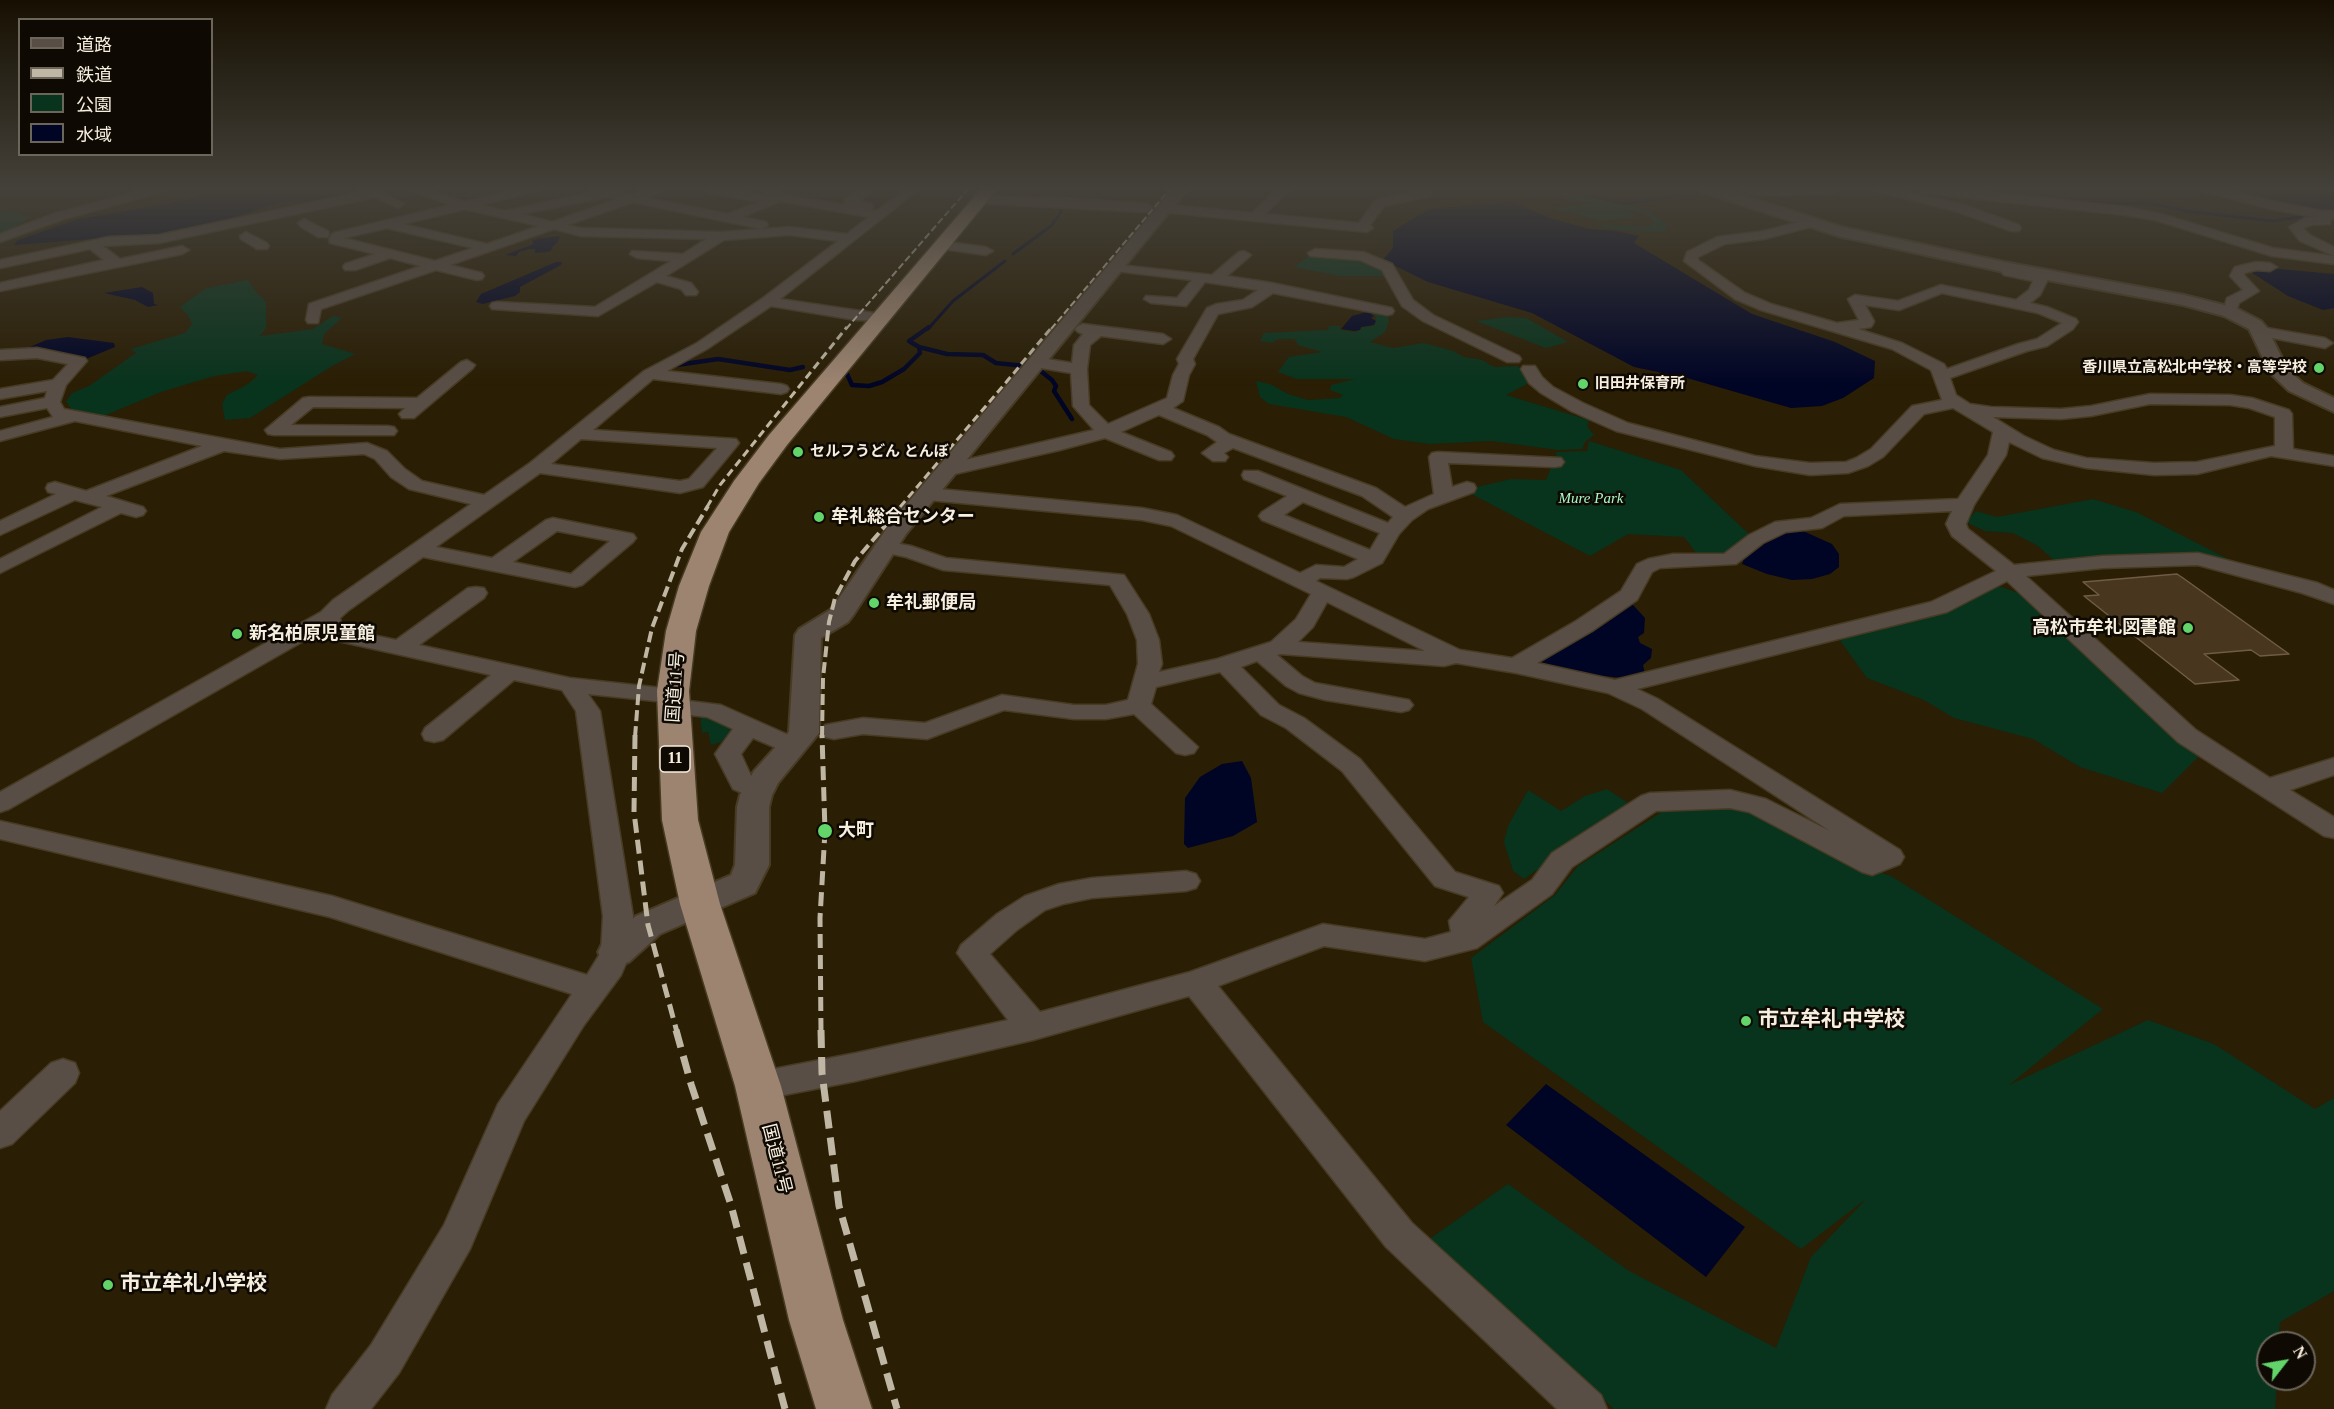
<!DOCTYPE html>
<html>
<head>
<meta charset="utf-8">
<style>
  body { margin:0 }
  #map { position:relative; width:2334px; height:1409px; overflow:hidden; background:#2a1e04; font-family:"Times New Roman","Noto Sans JP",serif }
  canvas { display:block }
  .legend { position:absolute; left:18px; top:18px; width:195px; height:138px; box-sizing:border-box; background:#0e0902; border:2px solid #6b655a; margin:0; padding:8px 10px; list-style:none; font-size:18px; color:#f6eedf }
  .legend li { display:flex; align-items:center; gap:12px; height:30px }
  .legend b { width:30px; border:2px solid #6b655a }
  .north { position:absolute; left:2256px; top:1331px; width:60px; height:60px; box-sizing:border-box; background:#0e0902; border:2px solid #6b655a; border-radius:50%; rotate:59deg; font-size:16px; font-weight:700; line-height:24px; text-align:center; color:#f6eedf }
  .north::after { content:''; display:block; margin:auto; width:21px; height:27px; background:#62d469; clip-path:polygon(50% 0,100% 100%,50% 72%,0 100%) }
</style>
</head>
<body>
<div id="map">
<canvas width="2334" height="1409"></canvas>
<ul class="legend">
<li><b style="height:8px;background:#594e45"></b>道路</li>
<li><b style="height:8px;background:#bfb6a4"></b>鉄道</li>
<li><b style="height:16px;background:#08331d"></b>公園</li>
<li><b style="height:16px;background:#000425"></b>水域</li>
</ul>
<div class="north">N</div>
</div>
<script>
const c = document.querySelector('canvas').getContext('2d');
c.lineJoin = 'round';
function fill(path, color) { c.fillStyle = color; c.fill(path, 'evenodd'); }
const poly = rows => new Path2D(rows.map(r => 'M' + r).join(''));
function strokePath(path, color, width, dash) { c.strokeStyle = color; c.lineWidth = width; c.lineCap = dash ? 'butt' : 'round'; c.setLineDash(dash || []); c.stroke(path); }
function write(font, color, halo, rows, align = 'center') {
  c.font = font + ' "Times New Roman","Noto Sans JP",serif'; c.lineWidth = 5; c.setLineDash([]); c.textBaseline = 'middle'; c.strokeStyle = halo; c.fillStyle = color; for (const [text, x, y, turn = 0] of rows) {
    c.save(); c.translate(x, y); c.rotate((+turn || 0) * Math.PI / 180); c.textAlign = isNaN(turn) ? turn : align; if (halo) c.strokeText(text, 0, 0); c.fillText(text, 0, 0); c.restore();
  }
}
fill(poly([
  [1576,191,1647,210,1667,224,1665,232,1632,231,1599,227,1606,224,1644,227,1654,224,1649,216,1637,210,1626,211,1636,216,1632,218,1601,221,1549,207,1596,204,1558,197,1563,192],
  [8,209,30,217,13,229,0,234,0,210],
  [1309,256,1363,259,1382,267,1387,276,1340,276,1294,267],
  [248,280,255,291,266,302,266,328,260,336,313,329,333,316,342,318,324,334,322,344,355,354,332,366,250,418,225,420,222,404,227,395,248,384,258,375,247,371,214,376,161,392,101,417,72,410,66,402,72,393,89,386,136,353,131,349,185,333,192,324,188,315,180,307,192,298,207,288],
  [1373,310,1387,314,1389,321,1385,332,1370,342,1393,348,1424,343,1453,351,1464,357,1482,360,1494,367,1517,366,1525,372,1531,382,1506,395,1589,420,1587,426,1594,435,1585,442,1582,449,1558,450,1491,441,1430,444,1394,439,1346,417,1269,404,1260,397,1256,381,1270,384,1288,394,1308,400,1340,398,1343,395,1330,390,1331,385,1355,379,1297,379,1278,372,1289,357,1322,352,1298,345,1295,339,1278,339,1272,343,1260,341,1264,333,1328,330,1329,326,1340,326,1340,330,1356,332,1363,327,1374,326,1376,317,1373,314],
  [1508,317,1526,318,1568,342,1546,348,1476,321],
  [1589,441,1681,470,1752,537,1724,556,1698,555,1684,537,1628,534,1590,556,1464,490,1511,479,1546,480,1557,452,1587,451],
  [2093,499,2136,512,2238,564,2194,553,2056,562,2038,546,2013,533,1985,531,1966,522,1976,511,1997,517],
  [1998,586,2019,593,2171,735,2201,754,2162,793,2080,767,2033,739,1954,718,1924,700,1867,678,1839,639],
  [700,714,728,724,730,732,721,742,711,745,708,732,702,733],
  [1607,789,1631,805,1524,879,1513,871,1504,842,1508,826,1528,790,1561,811,1585,796],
  [1711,806,1750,812,1850,863,1891,876,2103,1009,2009,1085,2148,1020,2214,1044,2315,1109,2334,1098,2334,1291,2280,1322,2278,1343,2268,1343,2268,1379,2277,1379,2275,1409,1614,1409,1428,1240,1508,1184,1629,1271,1776,1348,1811,1257,1866,1199,1801,1249,1483,1022,1471,958,1555,895,1578,866,1665,810]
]), '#08331d');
fill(poly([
  [215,189,376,189,328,200,280,202,233,218,158,234,14,245,18,240,79,219,177,202,205,194],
  [2237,189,2334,189,2334,212,2311,211],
  [1512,202,1550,218,1589,229,1616,231,1639,236,1634,243,1752,314,1835,342,1875,361,1874,378,1843,398,1822,406,1791,408,1687,378,1634,367,1532,313,1428,282,1383,260,1393,248,1393,231,1429,209],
  [560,236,557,243,551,248,553,249,548,252,535,253,535,249,529,249,519,252,516,256,505,255,534,244,532,241,537,239],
  [556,262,562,262,561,265,520,287,520,292,515,296,483,304,476,302,481,294],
  [2258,267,2334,274,2334,308,2323,310,2288,296,2246,269],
  [142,287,153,293,154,304,158,305,148,307,135,300,104,293],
  [1371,311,1371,314,1374,316,1371,318,1376,321,1374,325,1361,327,1360,330,1354,331,1341,329,1352,316],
  [68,337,114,343,115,347,86,359,53,350,23,350,46,340],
  [1794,527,1832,544,1839,554,1839,567,1830,574,1812,579,1792,580,1767,574,1742,564,1745,555,1785,529],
  [1622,604,1633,605,1645,618,1644,633,1638,637,1640,643,1652,649,1651,658,1643,665,1645,674,1624,678,1603,676,1539,665,1537,662],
  [1242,761,1251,778,1257,822,1233,836,1188,848,1184,844,1185,798,1200,777,1222,764],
  [1546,1084,1745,1227,1706,1277,1506,1125]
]), '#000425');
strokePath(poly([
  [1464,189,1476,193,1524,189],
  [1540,189,1577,193,1625,204,1704,192],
  [2067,202,2155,204,2185,211,2273,221,2305,216,2319,217],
  [1013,254,1051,226,1061,212,1064,199,1082,189],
  [928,329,953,301,1005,261]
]), '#000425', 3);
strokePath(poly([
  [919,347,947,354,983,355,996,363,1025,366],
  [670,366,718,359,790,370,803,367],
  [1038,369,1052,380,1056,386,1054,391,1072,419],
  [847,374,852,385,869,386,882,382,904,369,920,353,919,347,909,341,929,327]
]), '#000425', 4.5);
const building = poly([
  [2177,574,2183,578,2289,654,2260,656,2251,650,2204,654,2239,680,2195,684,2084,596,2099,595,2083,582,2177,574]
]);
fill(building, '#48361f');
strokePath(building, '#705c44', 1.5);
const minor = poly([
  [148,189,167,189,165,191,64,219,0,242,0,234,56,213,148,189],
  [376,189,404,204,398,208,375,197,159,243,103,246,120,259,182,246,189,250,182,254,0,291,0,283,104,260,90,249,0,268,0,260,109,237,159,235,376,189],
  [407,189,424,189,465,202,519,189,539,189,537,191,480,205,505,211,594,192,591,189,607,189,632,195,649,189,666,189,646,198,728,214,760,202,711,193,705,189,729,189,767,196,761,189,773,189,788,196,851,206,845,205,845,199,860,189,874,189,859,201,871,204,873,207,871,210,877,211,906,189,919,189,780,299,881,314,888,318,886,321,856,320,771,306,707,349,667,371,781,384,787,386,789,389,787,392,781,394,653,379,593,430,736,439,739,443,736,447,703,487,680,493,540,473,436,547,492,558,546,520,553,518,633,534,636,538,633,542,582,585,575,587,423,557,349,610,340,618,342,626,353,631,396,640,468,588,476,587,484,588,487,593,484,598,419,645,570,678,681,690,685,695,681,700,721,705,802,741,806,747,802,753,793,755,753,738,741,754,752,778,769,782,773,788,769,794,760,797,747,795,733,789,715,754,733,729,707,717,664,712,661,707,665,702,588,694,600,711,633,916,631,952,621,975,584,1025,524,1121,470,1249,399,1373,371,1409,326,1409,332,1395,371,1345,444,1225,498,1104,572,994,330,917,0,839,0,821,332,896,587,975,601,952,603,916,576,711,562,690,514,680,443,740,434,742,425,740,422,734,425,728,491,675,338,641,323,635,321,631,9,809,0,812,0,792,321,612,333,600,471,504,409,489,391,477,375,459,364,454,280,459,224,451,106,496,143,507,146,511,143,515,136,517,121,513,0,573,0,559,102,507,75,500,0,535,0,521,56,494,48,492,46,488,48,484,55,482,86,491,202,446,75,421,0,441,0,431,53,417,47,408,0,417,0,407,45,398,47,391,0,399,0,389,53,380,68,364,37,358,0,360,0,350,37,348,85,358,87,361,66,385,60,402,64,409,280,449,367,443,387,451,405,469,422,481,484,495,530,463,644,371,697,343,763,298,838,241,789,235,724,240,666,276,691,283,698,292,696,295,686,295,681,289,657,282,598,316,492,309,490,306,492,303,497,302,595,307,671,261,637,258,630,254,632,251,683,254,706,239,581,236,554,229,450,265,482,273,484,276,482,279,477,280,436,270,321,309,318,323,308,323,306,320,309,304,421,266,390,258,355,270,345,270,343,267,345,264,375,254,330,243,329,240,333,233,451,205,407,189],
  [607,197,619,199,552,222,521,214,607,197],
  [780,201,869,217,847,234,789,227,721,232,581,228,567,225,633,202,762,229,768,225,766,222,742,217,780,201],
  [465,209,539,226,487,244,403,224,465,209],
  [387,228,391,229,473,248,435,261,344,238,387,228],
  [581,439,717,448,689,479,680,481,551,464,581,439],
  [557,531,610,541,571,574,513,562,557,531],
  [1278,189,1291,189,1265,214,1359,223,1376,200,1426,189,1432,193,1430,196,1384,206,1370,225,1373,228,1367,232,1163,212,1157,208,1163,204,1252,213,1278,189],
  [1739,189,1840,189,1834,193,1755,196,1739,189],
  [1874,189,1894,189,1964,205,2019,225,2021,228,2019,231,2011,231,1956,211,1876,191,1874,189],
  [1918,189,1955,189,2126,207,2161,214,2273,248,2334,256,2334,264,2272,256,2155,220,2126,215,1924,193,1918,189],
  [2200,189,2220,189,2271,201,2322,211,2334,211,2334,219,2331,219,2330,224,2311,225,2303,228,2310,235,2334,247,2334,256,2300,241,2289,227,2305,218,2315,217,2271,209,2202,191,2200,189],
  [979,196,1065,198,1147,204,1153,208,1147,212,975,203,975,197,979,196],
  [304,219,328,231,329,234,328,237,318,237,300,226,298,223,304,219],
  [1810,219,1816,223,1814,226,1764,239,1725,244,1698,257,1698,260,1745,293,1771,304,1837,323,1859,320,1848,299,1855,295,1898,301,1941,285,2016,300,2029,290,2033,281,2004,275,1997,267,1999,264,2009,264,2014,269,2046,276,2048,279,2040,295,2030,303,2047,307,2076,319,2078,322,2073,329,2047,346,2027,351,1950,378,1956,395,1970,404,1991,407,2061,409,2091,406,2150,394,2230,395,2252,398,2289,410,2292,414,2293,449,2334,456,2334,466,2271,456,2197,474,2154,475,2086,468,2042,458,2009,442,2006,455,1974,505,1966,524,1968,529,2014,565,2103,556,2198,553,2318,583,2334,590,2334,604,2302,593,2198,565,2103,568,2026,576,2196,730,2270,778,2334,758,2334,775,2290,790,2334,817,2334,838,2324,836,2178,742,2007,581,1947,612,1637,689,1658,699,1900,850,1904,857,1900,864,1872,875,1862,872,1749,812,1730,808,1656,811,1572,867,1552,894,1477,948,1425,961,1324,946,1218,986,1412,1223,1601,1395,1607,1409,1557,1409,1386,1247,1189,996,1033,1040,856,1081,758,1100,746,1096,741,1086,746,1076,758,1072,856,1053,1008,1020,957,953,961,945,997,914,1025,896,1059,884,1092,878,1186,871,1196,874,1200,881,1196,888,1186,891,1092,898,1063,904,1045,910,1017,930,990,954,1040,1012,1190,972,1323,924,1425,939,1451,932,1449,921,1469,897,1435,886,1342,771,1286,728,1261,715,1220,672,1156,687,1151,704,1198,747,1194,753,1185,755,1176,753,1134,714,1106,719,1074,719,1004,710,927,739,863,734,834,739,825,737,822,731,825,725,863,718,925,723,1002,695,1074,705,1106,705,1128,700,1138,664,1137,640,1127,614,1110,585,943,570,906,557,877,551,874,547,877,543,884,541,911,546,946,558,1124,575,1149,614,1159,640,1162,664,1159,672,1217,659,1271,642,1296,619,1311,594,1171,526,1142,520,928,500,921,498,919,494,921,490,928,488,1142,508,1177,515,1300,573,1316,565,1344,567,1358,559,1262,520,1259,516,1262,512,1287,496,1244,479,1242,475,1244,471,1258,471,1388,523,1393,517,1362,496,1233,448,1224,453,1228,457,1225,461,1213,461,1202,453,1217,442,1207,435,1159,415,1121,432,1171,452,1174,456,1171,460,1159,460,1105,438,1060,450,946,476,939,474,937,470,939,466,1094,430,1073,406,1071,373,1035,367,1027,362,1035,357,1072,363,1074,345,1083,334,1078,332,1075,329,1078,326,1083,324,1163,334,1171,339,1163,344,1101,336,1090,345,1087,369,1089,405,1108,424,1167,398,1173,375,1179,364,1177,359,1207,308,1217,304,1243,300,1258,290,1205,282,1186,306,1151,303,1144,299,1146,296,1177,298,1192,280,1115,271,1108,267,1110,264,1212,275,1239,252,1244,251,1251,255,1227,276,1272,283,1392,308,1394,311,1392,314,1387,315,1273,293,1252,307,1218,314,1193,359,1195,364,1189,375,1183,401,1173,408,1219,427,1229,434,1376,488,1405,507,1434,494,1429,457,1432,453,1438,452,1561,458,1564,462,1561,466,1555,467,1448,463,1452,487,1467,482,1474,484,1476,488,1474,492,1428,509,1412,520,1399,534,1382,563,1354,577,1347,579,1320,578,1316,581,1460,650,1512,658,1576,621,1621,591,1637,564,1648,559,1673,554,1724,554,1749,535,1775,522,1811,518,1840,504,1958,499,1988,455,1993,432,1953,408,1924,414,1883,457,1868,466,1848,473,1810,475,1755,466,1616,431,1571,411,1541,393,1529,383,1521,369,1523,366,1535,366,1542,377,1553,387,1583,403,1628,423,1755,456,1810,463,1846,462,1856,458,1871,449,1912,406,1942,400,1931,370,1892,349,1761,310,1735,299,1684,261,1687,252,1717,237,1764,231,1810,219],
  [1942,293,2038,313,2062,323,2037,339,2018,344,1947,369,1944,364,1902,343,1858,329,1871,327,1873,324,1874,321,1865,305,1899,310,1942,293],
  [2150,404,2230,405,2249,408,2275,417,2275,446,2197,462,2154,463,2086,458,2054,450,2024,436,1993,417,2061,419,2091,416,2150,404],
  [1303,502,1380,533,1370,550,1284,515,1303,502],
  [1952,511,1946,524,1952,536,1996,571,1931,602,1615,680,1537,663,1592,631,1637,600,1652,572,1660,568,1736,564,1763,543,1786,532,1822,528,1844,516,1952,511],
  [1327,602,1425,651,1298,642,1313,627,1327,602],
  [1280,654,1444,666,1456,663,1516,673,1608,693,1642,709,1830,831,1766,799,1730,790,1650,793,1641,796,1552,853,1532,880,1494,906,1503,893,1499,886,1455,872,1360,759,1304,718,1279,705,1241,667,1257,661,1286,686,1299,693,1325,700,1401,712,1409,710,1413,705,1409,700,1315,683,1302,676,1277,655,1280,654],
  [246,232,267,243,269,246,267,249,257,249,241,239,240,236,246,232],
  [941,241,986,247,993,251,986,255,936,248,934,245,941,241],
  [1315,249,1363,252,1392,264,1413,300,1433,315,1519,356,1521,359,1519,362,1507,362,1423,321,1402,306,1382,270,1360,260,1310,256,1308,253,1315,249],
  [2256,262,2270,263,2277,267,2270,271,2256,270,2245,273,2244,275,2259,291,2239,303,2235,315,2225,315,2223,312,2227,298,2243,290,2230,276,2233,270,2235,267,2256,262],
  [2261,327,2325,338,2333,343,2325,348,2256,335,2253,332,2256,329,2261,327],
  [467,360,475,365,473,368,414,418,402,418,399,414,405,408,313,407,291,425,388,426,394,427,397,431,394,435,274,435,268,434,265,430,303,398,309,397,417,398,461,362,467,360],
  [63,1059,75,1063,79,1073,75,1083,12,1144,0,1148,0,1111,51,1063,63,1059]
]);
const tertiary = poly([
  [1173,189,1188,189,906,534,854,614,848,622,821,638,819,733,778,783,772,795,769,807,769,865,755,893,660,934,629,962,616,966,603,962,598,952,603,942,636,916,731,875,735,865,737,807,740,795,754,771,789,732,795,635,799,629,830,610,835,604,889,525,1173,189],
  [1701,189,1722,189,1842,227,2004,262,2184,295,2236,308,2261,321,2267,328,2288,370,2303,383,2334,398,2334,412,2289,391,2270,373,2249,329,2224,316,2183,305,2004,272,1838,236,1703,192,1701,189]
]);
const trunk = poly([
  [981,189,997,189,787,445,759,483,729,532,709,586,696,631,689,691,698,820,720,904,781,1086,843,1320,872,1409,816,1409,789,1320,735,1086,680,904,662,820,657,691,666,631,679,586,701,532,734,481,769,435,981,189]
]);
strokePath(minor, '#473b23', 3);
strokePath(tertiary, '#473b23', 4);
strokePath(trunk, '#473b23', 3);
fill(minor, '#594e45');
fill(tertiary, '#594e45');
fill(trunk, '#9c8470');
strokePath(poly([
  [846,329,968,189],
  [1051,329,1170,189]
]), '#bfb6a4', 2, [7, 3]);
strokePath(poly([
  [1021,364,1052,327],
  [707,507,720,485,847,327],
  [900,507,1019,367]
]), '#bfb6a4', 3, [8, 4.5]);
strokePath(poly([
  [635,737,639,686,652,628,682,549,708,506],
  [822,737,823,678,829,622,835,598,855,561,902,506]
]), '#bfb6a4', 4, [11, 5]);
strokePath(poly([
  [635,735,634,812,648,925,677,1032],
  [821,1032,820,918,825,831,822,735]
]), '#bfb6a4', 5, [14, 7]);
strokePath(poly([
  [676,1030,691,1084,731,1205,785,1409],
  [821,1030,822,1073,839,1206,897,1409]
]), '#bfb6a4', 7, [18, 9]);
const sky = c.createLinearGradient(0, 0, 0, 386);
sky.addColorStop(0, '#171002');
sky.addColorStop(0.49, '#44413a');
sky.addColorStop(1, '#44413a00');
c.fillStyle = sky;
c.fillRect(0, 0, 2334, 386);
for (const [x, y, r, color] of [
  [2319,368,6,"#62d469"],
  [1583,384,6,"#62d469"],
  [798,452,6,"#62d469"],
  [819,517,6,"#62d469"],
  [874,603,6,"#62d469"],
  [2188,628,6,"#62d469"],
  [237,634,6,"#62d469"],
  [825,831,8,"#62d469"],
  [1746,1021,6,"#62d469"],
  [108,1285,6,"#62d469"]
]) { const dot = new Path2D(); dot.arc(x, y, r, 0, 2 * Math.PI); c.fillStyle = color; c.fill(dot); strokePath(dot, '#0e0902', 2); }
write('bold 15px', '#f6eedf', '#0e0902', [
  ["香川県立高松北中学校・高等学校",2307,368,"right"],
  ["旧田井保育所",1595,384],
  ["セルフうどん とんぼ",810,452]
], 'left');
write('italic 15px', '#aaf8c7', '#0e0902', [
  ["Mure Park",1591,499]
]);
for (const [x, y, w] of [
  [675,759,30]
]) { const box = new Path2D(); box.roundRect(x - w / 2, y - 13, w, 26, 4.5); c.fillStyle = '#0e0902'; c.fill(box); strokePath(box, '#f6eedf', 1.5); }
write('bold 16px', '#f6eedf', null, [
  ["11",675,759]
]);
write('bold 18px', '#f6eedf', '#0e0902', [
  ["牟礼総合センター",831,517],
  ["牟礼郵便局",886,603],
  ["高松市牟礼図書館",2176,628,"right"],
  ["新名柏原児童館",249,634],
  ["大町",838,831]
], 'left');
write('18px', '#f6eedf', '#0e0902', [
  ["国道11号",676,687,-86],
  ["国道11号",776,1159,76]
]);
write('bold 21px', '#f6eedf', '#0e0902', [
  ["市立牟礼中学校",1758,1021],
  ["市立牟礼小学校",120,1285]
], 'left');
</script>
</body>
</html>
